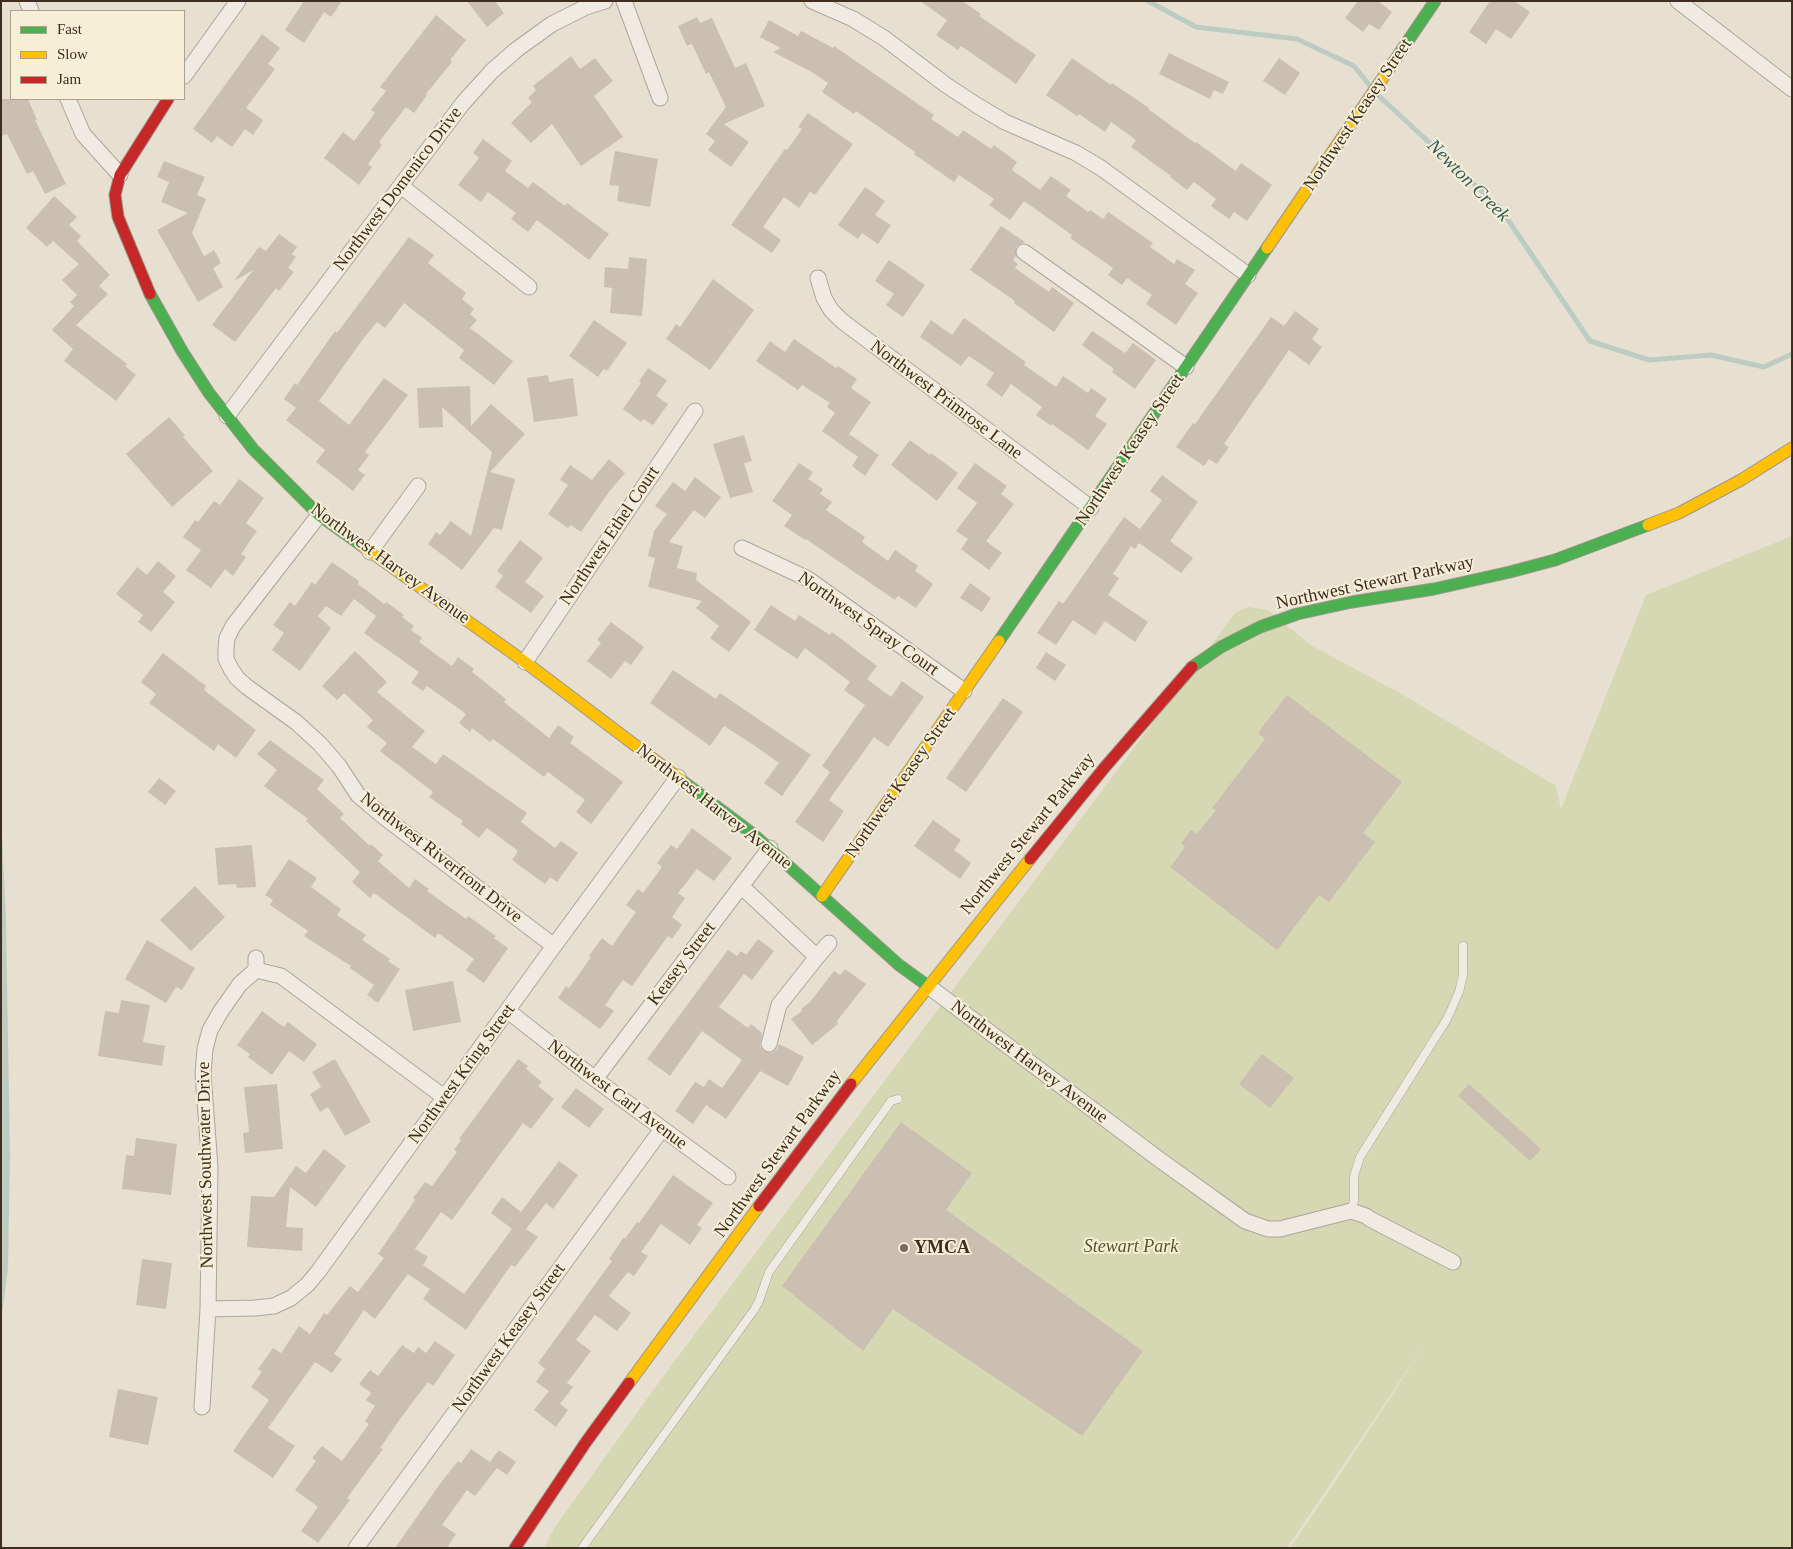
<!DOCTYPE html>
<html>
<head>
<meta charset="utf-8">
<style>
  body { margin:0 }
  #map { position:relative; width:1793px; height:1549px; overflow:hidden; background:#e7e0d1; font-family:Georgia,serif }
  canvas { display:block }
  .frame { position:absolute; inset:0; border:2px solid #3d2e20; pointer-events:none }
  .legend { position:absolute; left:10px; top:10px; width:175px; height:90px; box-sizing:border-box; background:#f7eed8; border:1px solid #ada18e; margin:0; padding:6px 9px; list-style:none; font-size:15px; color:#3d2e20 }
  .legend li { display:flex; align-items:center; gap:10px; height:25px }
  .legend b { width:25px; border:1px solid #ada18e }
</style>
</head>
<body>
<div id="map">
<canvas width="1793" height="1549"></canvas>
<div class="frame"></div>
<ul class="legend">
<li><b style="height:6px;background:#4caf50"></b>Fast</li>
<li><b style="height:6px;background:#ffc107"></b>Slow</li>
<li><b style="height:6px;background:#c62828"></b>Jam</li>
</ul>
</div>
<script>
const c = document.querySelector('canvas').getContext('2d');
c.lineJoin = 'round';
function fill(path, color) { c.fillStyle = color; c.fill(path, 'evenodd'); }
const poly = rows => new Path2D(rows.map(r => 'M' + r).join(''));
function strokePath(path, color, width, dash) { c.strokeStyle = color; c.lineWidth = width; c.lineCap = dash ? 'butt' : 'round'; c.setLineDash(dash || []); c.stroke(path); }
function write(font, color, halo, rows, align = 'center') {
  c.font = font + ' Georgia,serif'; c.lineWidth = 4; c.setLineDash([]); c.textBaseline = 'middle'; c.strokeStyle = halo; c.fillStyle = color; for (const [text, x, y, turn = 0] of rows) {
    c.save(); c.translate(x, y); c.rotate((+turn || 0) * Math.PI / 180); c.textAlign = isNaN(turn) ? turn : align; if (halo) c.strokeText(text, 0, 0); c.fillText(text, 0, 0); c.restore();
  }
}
fill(poly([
  [1792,536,1792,1548,1290,1548,1335,1482,1431,1335,1287,1548,544,1548,555,1527,662,1378,1235,613,1248,607,1268,610,1312,646,1400,693,1556,786,1561,809,1646,595]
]), '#d6d7b3');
fill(poly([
  [1,815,6,918,10,1155,8,1268,1,1322]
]), '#bcccc2');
strokePath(poly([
  [1148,1,1196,27,1297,39,1354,66,1370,86],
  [1379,96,1500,208,1590,341,1649,360,1711,355,1764,367,1792,354]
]), '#bcccc2', 5);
fill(poly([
  [304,1,342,1,331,17,324,12,304,43,285,30],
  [467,1,495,1,504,13,487,27],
  [920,1,962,1,981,14,979,16,1036,55,1016,84,961,46,958,50,936,35,947,20],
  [1358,1,1378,1,1392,12,1379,30,1369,24,1363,32,1345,18],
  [1490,1,1514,1,1530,12,1511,39,1496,29,1486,44,1469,32],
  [436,15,466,40,450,60,452,62,426,94,427,95,414,113,406,107,379,142,382,145,368,164,372,167,359,185,324,158,343,132,354,141,375,113,371,110,386,91,380,87],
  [697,17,700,23,712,18,735,68,746,63,765,106,724,124,749,142,731,167,708,150,715,141,706,134,726,107,709,72,706,74,692,44,687,46,678,26],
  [769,20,798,36,801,31,833,48,834,46,934,115,931,119,958,137,963,130,991,149,994,145,1017,162,1012,170,1040,190,1051,176,1071,190,1066,196,1088,212,1090,210,1103,219,1108,212,1153,243,1150,247,1174,264,1177,259,1195,270,1185,284,1198,293,1176,325,1146,304,1152,295,1127,278,1122,285,1108,275,1113,268,1070,238,1072,235,1024,201,1010,220,989,205,994,199,959,175,954,182,914,154,915,152,856,111,854,114,822,92,828,83,810,71,773,52,781,48,760,37],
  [262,34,280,48,268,64,275,69,246,108,263,120,253,135,245,129,232,147,217,136,212,143,193,129],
  [1169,53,1229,82,1223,94,1214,90,1210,99,1159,74],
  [571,56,580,69,595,58,613,81,594,96,623,137,581,166,552,124,531,143,511,123,532,102,528,98,536,90,533,86],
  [1072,58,1111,85,1112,83,1149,108,1148,109,1195,143,1196,142,1236,171,1241,163,1272,185,1247,221,1234,212,1229,219,1211,206,1216,199,1194,182,1187,190,1170,177,1171,176,1131,147,1136,140,1111,122,1105,132,1079,114,1077,116,1046,95],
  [1279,58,1300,73,1285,95,1263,81],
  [1,99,28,99,37,120,35,120,66,184,45,194,33,171,27,174,7,134,1,136],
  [808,113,853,144,815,195,810,192,799,208,784,197,763,227,781,240,772,253,731,225,785,149,787,150,802,129,798,127],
  [483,139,512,161,505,171,528,188,533,182,565,206,567,203,609,234,589,260,537,220,528,232,511,219,516,213,488,192,481,202,458,185,479,158,473,153],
  [615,151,658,159,650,207,633,204,634,202,632,204,617,201,619,186,609,185],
  [164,161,205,177,197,195,206,199,192,233,204,256,214,250,221,263,213,268,223,287,198,302,157,230,188,213,161,202,169,182,157,177],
  [865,187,885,201,875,215,891,225,878,244,862,233,858,239,838,225],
  [54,196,77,217,69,225,81,236,77,241,110,275,99,286,108,294,76,325,127,364,125,366,136,375,116,401,64,361,73,349,52,330,74,306,70,302,77,295,62,280,79,264,53,241,47,247,26,228],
  [1001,226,1025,242,1020,244,1016,247,1016,256,1013,260,1018,264,1015,268,1049,292,1052,287,1074,303,1054,332,1014,303,1015,301,970,270],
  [279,234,297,247,292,254,296,257,288,268,294,272,279,291,276,288,235,342,212,325,253,270,234,281,259,247,266,251],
  [409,237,434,255,428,263,466,293,462,299,474,309,470,314,477,320,470,328,513,361,494,385,459,358,464,350,404,303,385,328,377,322,363,339,319,401,349,425,384,378,408,395,365,452,369,455,358,470,365,475,353,491,316,462,325,450,286,420,296,408,284,399,295,383,297,385,335,331,337,333],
  [629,257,647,259,642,316,610,313,612,288,604,287,605,267,628,269],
  [889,260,925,285,903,317,886,305,894,294,875,281],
  [713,279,754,310,710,370,666,339,676,324,680,327],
  [1295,311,1319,329,1312,339,1322,347,1309,365,1289,350,1224,444,1229,447,1217,464,1209,459,1204,466,1176,447,1193,423,1195,424,1271,317,1284,326],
  [964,318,1026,362,1024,365,1056,387,1063,376,1088,393,1091,388,1107,399,1095,416,1107,424,1088,450,1052,424,1051,426,1036,415,1042,407,1011,384,1002,397,986,385,994,373,969,356,961,366,920,337,931,320,952,335],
  [594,320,627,343,607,371,604,369,598,377,569,356],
  [1092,331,1125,353,1133,343,1156,360,1135,389,1112,372,1114,369,1082,345],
  [794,339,836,368,838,366,857,379,851,388,871,402,849,434,879,455,865,476,852,466,858,457,822,431,835,413,827,407,830,403,802,385,798,390,756,361,770,341,785,352],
  [648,368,667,380,656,396,668,404,653,425,643,419,641,422,623,409,641,383,639,381],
  [548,375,549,382,573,378,578,416,534,422,527,378],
  [470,386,471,426,491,404,525,434,490,472,515,479,502,530,494,528,462,570,428,544,436,532,440,535,451,521,471,536,492,452,442,407,443,427,419,428,417,388],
  [169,417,185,435,183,437,213,471,172,507,126,454],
  [744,435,752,461,744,463,753,492,730,498,713,444],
  [910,440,930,455,931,453,958,473,937,501,891,465],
  [609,459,625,473,609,492,581,532,571,525,568,528,548,514,568,485,560,480,570,465,592,480],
  [799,463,813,472,808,479,823,489,820,494,832,502,826,510,865,537,862,542,888,561,895,550,918,566,915,571,933,584,916,608,898,596,895,600,806,539,805,540,784,526,792,515,772,501],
  [975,463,1007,486,1001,494,1014,504,986,541,1002,553,989,570,961,549,968,539,956,531,977,503,957,488],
  [1162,475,1198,502,1170,541,1193,558,1181,573,1139,543,1135,549,1131,546,1113,574,1119,578,1108,595,1148,622,1135,642,1105,621,1095,635,1073,620,1056,645,1037,633,1059,601,1063,604,1124,517,1140,529,1162,500,1150,491],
  [695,477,721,497,705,518,694,510,669,542,683,546,677,568,697,573,696,580,751,622,729,652,710,638,719,626,696,608,702,601,648,587,655,558,648,556,654,531,667,514,655,506,673,482,685,491],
  [239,479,264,498,246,523,257,531,241,554,246,557,233,576,225,569,211,588,186,570,201,550,183,537,195,520,198,522,214,501,220,505],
  [520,540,543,558,525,582,544,596,531,613,495,587,503,576,497,571],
  [158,561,176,576,163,592,175,602,151,632,138,622,143,615,116,594,137,567,147,575],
  [332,562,359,581,358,584,384,604,386,602,404,615,402,617,414,626,411,630,422,638,419,642,452,666,458,657,474,669,472,672,506,699,504,702,549,738,558,725,574,737,570,743,623,782,591,824,576,812,585,800,548,772,544,777,493,739,490,742,472,728,470,732,459,723,466,714,427,686,423,691,411,683,419,672,364,633,376,616,354,599,341,616,326,606,318,616,331,628,300,671,272,650,284,633,273,625,290,602,295,606,312,582,315,585],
  [970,583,991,598,982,612,960,598],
  [771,605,795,621,799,615,830,635,832,632,877,666,867,679,891,697,902,681,924,697,888,747,874,737,829,800,844,811,823,842,795,822,830,772,822,766,865,705,844,690,850,682,805,648,797,659,754,630],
  [611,622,644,647,631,665,625,661,611,679,587,661,601,643,597,640],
  [355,651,387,682,377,692,425,731,412,747,436,764,443,754,527,813,521,822,555,848,561,841,578,853,557,882,550,877,545,884,512,860,518,851,487,828,479,838,461,824,463,821,429,797,433,792,380,751,387,743,367,727,373,720,344,693,337,700,322,686],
  [1046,652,1066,665,1055,681,1036,668],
  [163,653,206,686,204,690,256,730,236,758,218,744,214,751,149,703,156,694,141,682],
  [673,670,716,699,720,693,811,755,782,796,764,783,779,763,749,742,724,726,710,746,650,703],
  [1287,695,1402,782,1363,833,1375,842,1329,902,1319,895,1277,950,1170,867,1185,847,1181,843,1191,830,1197,834,1216,810,1212,808,1265,739,1258,733],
  [1003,698,1023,712,966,792,946,778],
  [270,740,324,780,317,789,344,814,340,818,370,846,371,844,383,855,378,861,409,888,415,879,429,889,427,891,466,919,468,916,496,936,494,938,508,948,484,983,466,970,474,959,438,933,435,938,374,893,370,898,352,882,360,872,306,821,308,819,264,786,277,770,257,754],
  [159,778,176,791,165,805,148,792],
  [933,820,961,840,954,850,971,863,960,879,914,846],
  [692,828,732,858,714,881,697,869,678,893,685,898,672,917,682,925,672,939,668,936,632,986,623,980,605,1005,614,1011,600,1029,558,998,566,986,569,988,591,957,589,956,602,938,612,946,636,912,626,905,638,889,643,893,662,867,657,863,671,845,677,849],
  [252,845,256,887,237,888,236,884,218,885,215,848],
  [289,859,317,878,311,887,341,909,337,915,366,935,362,940,390,959,388,961,400,969,378,1003,367,995,374,985,350,968,351,966,304,936,308,931,270,905,273,900,265,895],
  [195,886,225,917,191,951,160,920],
  [758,939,774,951,752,980,744,974,719,1007,748,1028,751,1024,762,1033,760,1046,763,1051,772,1053,776,1050,779,1044,804,1057,788,1086,760,1071,726,1119,706,1105,693,1124,675,1111,695,1082,704,1087,709,1079,722,1088,742,1060,702,1031,670,1076,647,1059,728,950,737,956,741,951,746,955],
  [147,940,195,968,182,990,176,987,166,1003,125,979],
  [845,969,866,984,837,1021,838,1024,812,1045,791,1019,802,1011,801,1009,810,1002,834,971,840,975],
  [453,981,461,1022,413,1031,405,990],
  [121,1000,150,1005,143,1042,165,1046,162,1066,98,1056,105,1011,119,1013],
  [262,1011,284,1027,288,1022,317,1044,304,1062,289,1051,272,1075,248,1057,250,1054,237,1045],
  [1262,1054,1294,1078,1270,1108,1239,1084],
  [335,1059,371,1122,345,1136,328,1107,320,1112,310,1094,321,1087,312,1072],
  [518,1059,528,1066,526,1069,542,1082,538,1086,554,1099,531,1129,523,1123,452,1220,441,1212,415,1249,428,1257,423,1265,464,1294,512,1229,491,1213,502,1197,521,1212,559,1161,578,1175,553,1209,546,1203,526,1229,538,1237,515,1267,511,1265,466,1330,423,1299,430,1289,408,1274,375,1319,364,1310,334,1354,342,1359,332,1373,315,1362,268,1428,295,1446,273,1478,233,1451,269,1400,251,1387,262,1372,258,1369,273,1348,281,1353,299,1326,310,1334,324,1313,327,1315,350,1286,358,1292,384,1258,378,1254,415,1200,413,1198,425,1182,432,1186,457,1152,454,1150,461,1140,459,1139],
  [277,1084,283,1149,245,1153,243,1133,249,1132,244,1087],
  [1469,1084,1541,1149,1530,1161,1458,1096],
  [576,1088,604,1109,589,1128,561,1107],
  [901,1122,972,1173,946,1210,1143,1351,1082,1436,893,1309,863,1351,782,1286],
  [136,1138,177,1144,171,1195,122,1189,126,1155,134,1156],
  [324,1149,346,1166,316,1207,290,1187,286,1227,303,1228,302,1251,247,1247,251,1196,274,1197,296,1166,306,1173],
  [673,1175,713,1203,697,1225,702,1228,690,1245,661,1224,641,1252,648,1256,634,1276,628,1272,609,1296,631,1313,617,1331,595,1315,576,1340,591,1351,567,1383,573,1387,560,1404,568,1410,556,1427,534,1410,549,1391,536,1382,545,1369,538,1363,612,1261,609,1259,624,1237,625,1239,637,1222,639,1223],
  [142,1259,172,1263,166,1309,136,1305],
  [435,1341,455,1355,433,1386,428,1382,400,1419,380,1448,383,1449,347,1498,350,1500,318,1543,301,1531,318,1507,295,1490,316,1461,312,1458,322,1446,342,1461,369,1424,365,1421,375,1406,366,1400,371,1393,359,1384,370,1370,378,1376,402,1345,414,1353,418,1347,426,1353],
  [118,1389,158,1397,148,1445,109,1437],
  [471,1449,490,1462,499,1450,516,1462,507,1475,497,1468,475,1496,467,1490,442,1525,456,1534,447,1548,395,1548,442,1481,458,1461,461,1463]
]), '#cbbfb2');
const lane = poly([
  [1351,1211,1354,1201,1354,1176,1360,1157,1447,1019,1459,992,1463,975,1463,946],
  [582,1548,754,1310,759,1301,769,1272,891,1101,898,1099]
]);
const street = poly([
  [27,1,31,11],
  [624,1,660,98],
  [812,1,853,19,884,38,946,85,978,106,1005,122,1076,153,1101,168,1248,275],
  [1678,1,1792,89],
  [184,76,238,1],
  [68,99,83,134,120,175],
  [401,186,529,287],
  [1024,252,1186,367],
  [818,278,824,298,831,310,842,321,1091,508],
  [227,416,463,103,492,71,516,50,552,24,586,7,605,1],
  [319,515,233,626,227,638,226,648,226,659,231,669,237,678,247,687,296,722,320,744,339,766,358,795,384,817,554,946],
  [742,548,808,579,964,691],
  [370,552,418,486],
  [525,662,695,411],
  [741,886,817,957,779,1005,769,1044],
  [817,957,829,943],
  [256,958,256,970,281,976,444,1097],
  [928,986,1160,1160,1245,1221,1268,1229,1280,1229,1351,1211,1366,1216,1370,1219,1453,1262],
  [508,1011,595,1079,728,1177],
  [595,1079,770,848],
  [208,1309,255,1308,274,1306,291,1298,307,1285,318,1272,554,946,678,777],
  [202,1407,208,1309,210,1167,203,1074,205,1049,210,1030,221,1011,240,984,256,970],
  [356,1548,662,1129]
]);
const fast = poly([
  [1393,63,1435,1],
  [150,294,182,351,209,393,253,449,319,515,361,545],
  [999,641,1267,248],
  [1192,667,1221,647,1260,627,1297,614,1352,602,1434,589,1510,572,1555,560,1648,525],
  [681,780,753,834,899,965,928,986]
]);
const slow = poly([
  [1267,248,1393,63],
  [1648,525,1679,513,1741,480,1792,448],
  [361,545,525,662,681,780],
  [822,896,999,641],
  [851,1084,1030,859],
  [629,1383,759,1206]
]);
const jam = poly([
  [150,294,118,217,115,195,120,175,168,99],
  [1030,859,1105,767,1192,667],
  [759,1206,851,1084],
  [515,1548,586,1442,629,1383]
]);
strokePath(lane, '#ada599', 9);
strokePath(street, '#ada599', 17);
strokePath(fast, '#9c958a', 13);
strokePath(slow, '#9c958a', 13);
strokePath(jam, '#9c958a', 13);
strokePath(lane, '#efebe3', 8);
strokePath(street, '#efebe3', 15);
strokePath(fast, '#4caf50', 11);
strokePath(slow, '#ffc107', 11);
strokePath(jam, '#c62828', 11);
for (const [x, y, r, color] of [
  [904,1248,5,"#786c5e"]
]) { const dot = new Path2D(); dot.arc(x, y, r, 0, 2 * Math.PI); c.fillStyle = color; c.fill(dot); strokePath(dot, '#f7eed8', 2); }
write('18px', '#3d2e20', '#f7eed8', [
  ["Northwest Keasey Street",1358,115,-56],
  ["Northwest Domenico Drive",398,189,-53],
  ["Northwest Primrose Lane",946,400,37],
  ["Northwest Keasey Street",1130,450,-56],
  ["Northwest Ethel Court",610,536,-56],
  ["Northwest Harvey Avenue",390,564,36],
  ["Northwest Stewart Parkway",1375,583,-12],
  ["Northwest Spray Court",868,624,35],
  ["Northwest Keasey Street",901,783,-55],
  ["Northwest Harvey Avenue",714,807,38],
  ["Northwest Stewart Parkway",1028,834,-51],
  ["Northwest Riverfront Drive",441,858,38],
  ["Keasey Street",682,964,-53],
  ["Northwest Harvey Avenue",1029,1062,37],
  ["Northwest Kring Street",462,1074,-54],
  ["Northwest Carl Avenue",617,1095,37],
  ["Northwest Stewart Parkway",778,1154,-54],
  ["Northwest Southwater Drive",206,1165,-91],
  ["Northwest Keasey Street",509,1338,-54]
]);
write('italic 18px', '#4d5a26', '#f7eed8', [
  ["Stewart Park",1131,1247]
]);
write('bold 18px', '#3d2e20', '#f7eed8', [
  ["YMCA",914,1248]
], 'left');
write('italic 19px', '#2f5d5a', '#f7eed8', [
  ["Newton Creek",1468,181,45]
]);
</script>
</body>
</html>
